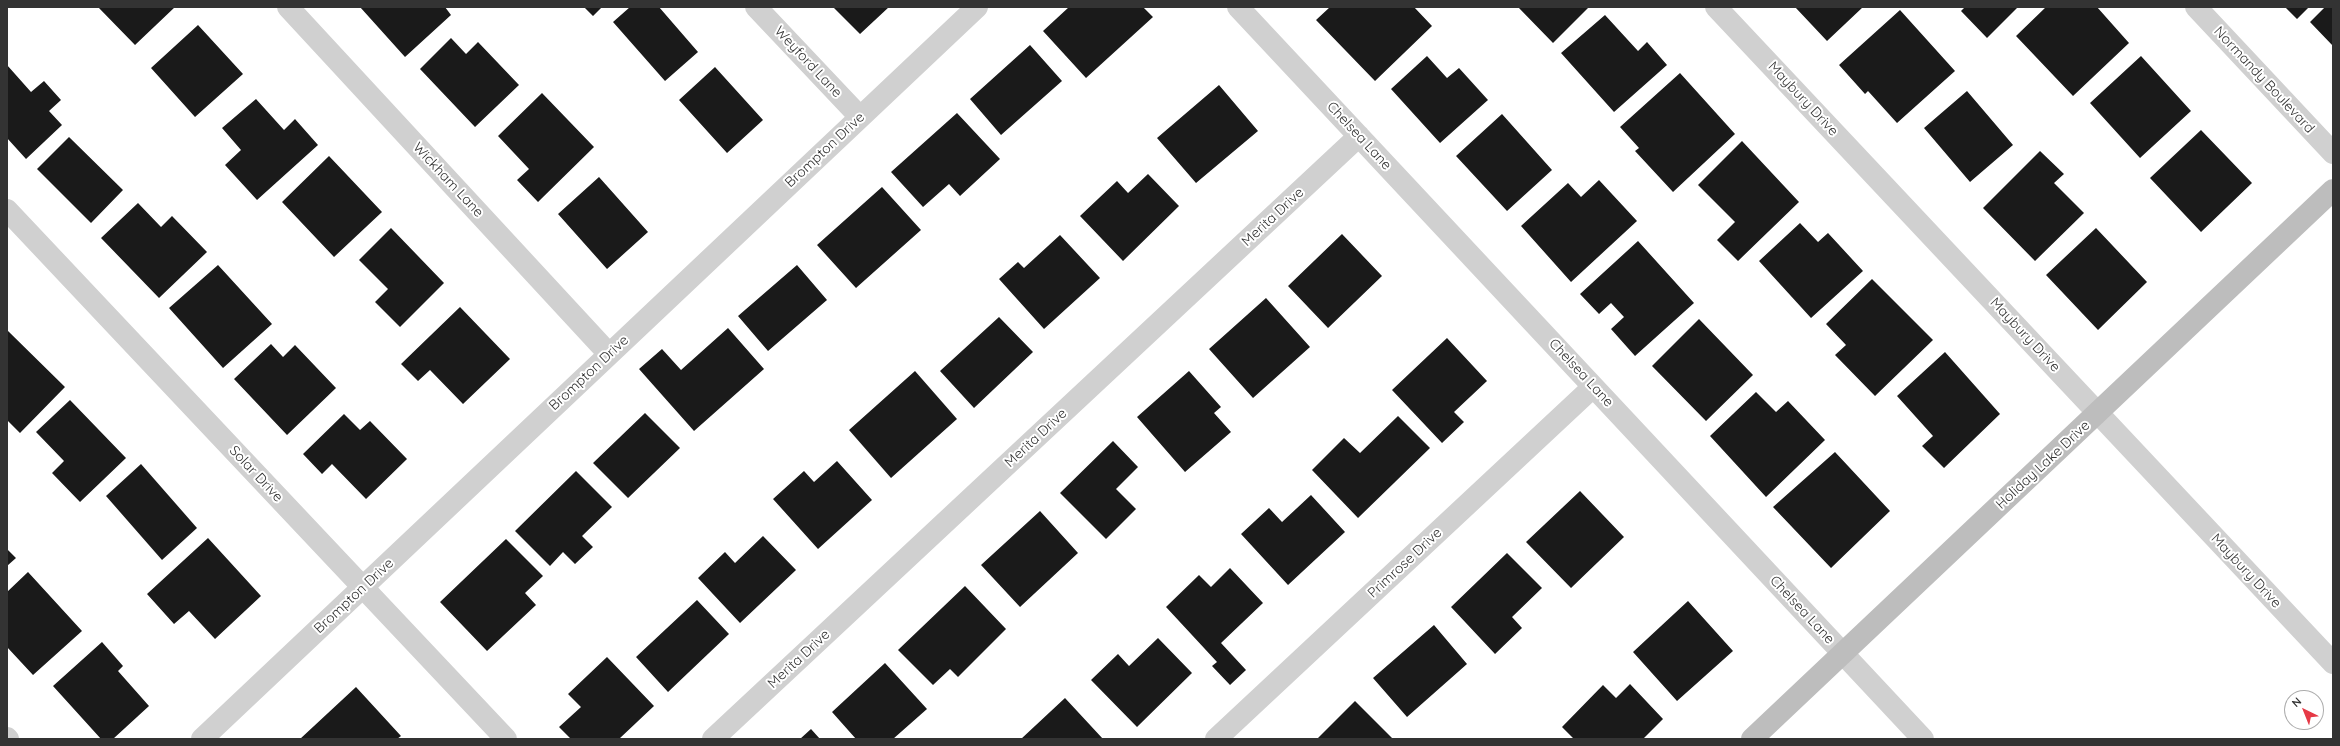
<!DOCTYPE html>
<html>
<head>
<meta charset="utf-8">
<style>
  body { margin:0 }
  #map { position:relative; width:2340px; height:746px; overflow:hidden; background:#fff; font-family:Quicksand,sans-serif }
  canvas { display:block }
  .frame { position:absolute; inset:0; border:8px solid #333; pointer-events:none }
  .north { position:absolute; left:2284px; top:690px; width:40px; height:40px; box-sizing:border-box; background:#fff; border:1px solid #adadad; border-radius:50%; rotate:317deg; font-size:11px; font-weight:700; line-height:16px; text-align:center; color:#333 }
  .north::after { content:''; display:block; margin:auto; width:14px; height:18px; background:#e63946; clip-path:polygon(50% 0,100% 100%,50% 72%,0 100%) }
</style>
</head>
<body>
<div id="map">
<canvas width="2340" height="746"></canvas>
<div class="frame"></div>
<div class="north">N</div>
</div>
<script>
const c = document.querySelector('canvas').getContext('2d');
c.lineJoin = 'round';
function fill(path, color) { c.fillStyle = color; c.fill(path, 'evenodd'); }
const poly = rows => new Path2D(rows.map(r => 'M' + r).join(''));
function strokePath(path, color, width, dash) { c.strokeStyle = color; c.lineWidth = width; c.lineCap = dash ? 'butt' : 'round'; c.setLineDash(dash || []); c.stroke(path); }
function write(font, color, halo, rows, align = 'center') {
  c.font = font + ' Quicksand,sans-serif'; c.lineWidth = 4; c.setLineDash([]); c.textBaseline = 'middle'; c.strokeStyle = halo; c.fillStyle = color; for (const [text, x, y, turn = 0] of rows) {
    c.save(); c.translate(x, y); c.rotate((+turn || 0) * Math.PI / 180); c.textAlign = isNaN(turn) ? turn : align; if (halo) c.strokeText(text, 0, 0); c.fillText(text, 0, 0); c.restore();
  }
}
fill(poly([
  [98,7,175,7,135,45],
  [360,7,445,7,451,15,405,57],
  [584,7,602,7,593,16],
  [630,7,659,7,698,52,665,81,613,22],
  [833,7,889,7,860,34],
  [1069,7,1143,7,1153,17,1086,78,1043,31],
  [1330,7,1414,7,1432,26,1375,81,1316,20],
  [1518,7,1589,7,1553,43],
  [1795,7,1863,7,1827,41],
  [1965,7,2018,7,1987,38,1961,11],
  [2046,7,2097,7,2129,43,2073,96,2016,36],
  [2285,7,2309,7,2297,19],
  [2325,7,2333,7,2333,46,2310,22],
  [1900,10,1955,71,1897,123,1868,91,1865,94,1839,65],
  [1605,15,1638,51,1647,42,1667,65,1614,112,1561,53],
  [198,25,243,74,195,117,151,68],
  [451,38,466,54,478,42,519,85,475,127,420,69],
  [1030,45,1062,81,1001,135,970,99],
  [1427,56,1447,78,1459,68,1488,100,1440,143,1391,89],
  [2141,56,2191,111,2140,158,2090,103],
  [7,65,31,92,44,81,61,100,49,111,62,125,26,159,7,138],
  [715,67,763,120,727,153,679,100],
  [1680,73,1735,134,1673,192,1635,151,1639,148,1620,127],
  [1219,85,1258,131,1196,183,1157,138],
  [1967,91,2013,145,1970,182,1924,128],
  [542,93,594,147,538,202,517,180,529,169,498,136],
  [256,99,284,130,295,119,318,145,257,200,225,165,241,150,222,128],
  [957,113,1000,159,960,196,949,184,923,207,891,172],
  [1502,114,1552,170,1507,211,1456,156],
  [2201,130,2252,183,2201,232,2150,178],
  [69,137,123,190,91,223,37,169],
  [1742,141,1799,202,1738,261,1717,240,1735,222,1698,185],
  [2040,151,2064,174,2054,183,2084,213,2035,261,1983,208],
  [329,156,382,212,334,257,282,202],
  [1148,174,1179,206,1123,261,1080,216,1117,181,1128,193],
  [599,177,648,232,607,269,558,214],
  [1599,180,1637,221,1571,282,1521,226,1568,183,1581,197],
  [882,187,921,230,856,288,817,245],
  [138,203,161,227,172,216,207,252,159,298,101,238],
  [1800,223,1818,242,1828,233,1863,271,1811,318,1759,261],
  [391,228,444,283,400,327,375,302,388,289,359,260],
  [2096,228,2147,282,2098,330,2046,275],
  [1342,234,1382,276,1328,328,1288,286],
  [1060,235,1100,278,1044,329,999,279,1018,262,1024,268],
  [1638,241,1694,303,1635,356,1611,329,1624,317,1611,303,1599,314,1580,294],
  [218,265,272,324,223,368,169,308],
  [797,265,827,300,768,351,738,316],
  [1872,279,1933,340,1875,396,1835,355,1846,345,1826,324],
  [1266,298,1310,347,1253,398,1209,349],
  [460,307,510,359,463,404,430,370,418,381,401,364],
  [999,317,1033,352,974,408,940,371],
  [1699,319,1753,375,1706,421,1652,366],
  [728,328,764,369,694,431,639,369,662,349,681,370],
  [7,330,65,387,20,433,7,420],
  [1447,338,1487,381,1454,412,1464,422,1442,443,1392,390],
  [271,344,283,357,295,345,336,388,287,435,234,379],
  [1945,352,2000,414,1944,468,1922,446,1933,436,1897,396],
  [915,371,957,419,891,478,849,430],
  [1189,371,1221,407,1214,413,1231,432,1185,472,1137,417],
  [1756,392,1776,412,1788,401,1825,440,1766,497,1710,436],
  [70,400,126,458,80,502,52,473,64,461,36,432],
  [645,413,680,448,628,498,593,463],
  [344,414,360,430,370,421,407,459,366,499,332,464,322,474,303,454],
  [1398,416,1430,448,1358,518,1312,470,1344,438,1360,453],
  [1113,441,1138,467,1116,489,1136,509,1106,539,1060,493],
  [1835,452,1890,511,1831,568,1773,507],
  [837,461,872,500,818,549,773,499,804,471,814,482],
  [141,464,197,528,162,560,106,496],
  [576,471,612,507,582,536,593,547,575,564,563,552,550,566,515,531],
  [1580,491,1624,537,1571,588,1526,542],
  [1311,495,1345,532,1288,585,1241,534,1269,508,1282,522],
  [1040,511,1078,553,1020,607,981,565],
  [763,536,796,570,740,623,698,578,725,552,735,563],
  [208,538,261,596,215,639,189,611,174,624,147,594],
  [506,539,543,576,525,593,536,605,487,651,440,602],
  [7,549,16,558,7,566],
  [1507,553,1542,588,1512,617,1522,628,1495,654,1451,607],
  [1230,568,1263,603,1221,643,1246,670,1230,685,1212,666,1217,662,1166,607,1199,575,1211,587],
  [28,572,82,631,33,675,7,647,7,592],
  [965,586,1006,629,958,677,950,669,933,685,898,650],
  [697,600,729,634,668,692,636,657],
  [1688,601,1733,651,1677,701,1633,652],
  [1434,625,1467,664,1407,717,1373,678],
  [1158,638,1192,673,1137,727,1091,680,1118,654,1129,666],
  [102,642,123,666,118,671,149,706,113,739,101,739,53,686],
  [607,657,654,706,619,739,571,739,559,727,581,707,568,694],
  [885,663,927,709,893,739,856,739,832,712],
  [1630,684,1663,719,1643,739,1574,739,1562,727,1603,685,1616,698],
  [356,687,401,736,397,739,300,739],
  [1065,698,1103,739,1021,739],
  [1355,701,1393,739,1317,739],
  [811,729,820,739,800,739]
]), '#1a1a1a');
strokePath(poly([
  [288,7,609,354],
  [756,7,860,117],
  [1238,7,1923,739],
  [1716,7,2333,663],
  [2196,7,2333,153],
  [7,210,506,739],
  [7,738,8,739],
  [202,739,977,7],
  [713,739,1359,136],
  [1216,739,1593,387]
]), '#d0d0d0', 22);
strokePath(poly([
  [1752,739,2333,190]
]), '#bdbdbd', 22);
write('14px', '#333', '#fff', [
  ["Weyford Lane",808,62,47],
  ["Normandy Boulevard",2264,80,47],
  ["Maybury Drive",1803,99,47],
  ["Chelsea Lane",1359,136,47],
  ["Brompton Drive",825,150,-43],
  ["Wickham Lane",448,180,47],
  ["Merita Drive",1273,217,-43],
  ["Maybury Drive",2025,335,47],
  ["Brompton Drive",589,373,-43],
  ["Chelsea Lane",1581,373,47],
  ["Merita Drive",1036,438,-43],
  ["Holiday Lake Drive",2043,465,-43],
  ["Solar Drive",256,474,47],
  ["Primrose Drive",1405,563,-43],
  ["Maybury Drive",2246,571,47],
  ["Brompton Drive",354,596,-43],
  ["Chelsea Lane",1802,610,47],
  ["Merita Drive",799,659,-43]
]);
</script>
</body>
</html>
